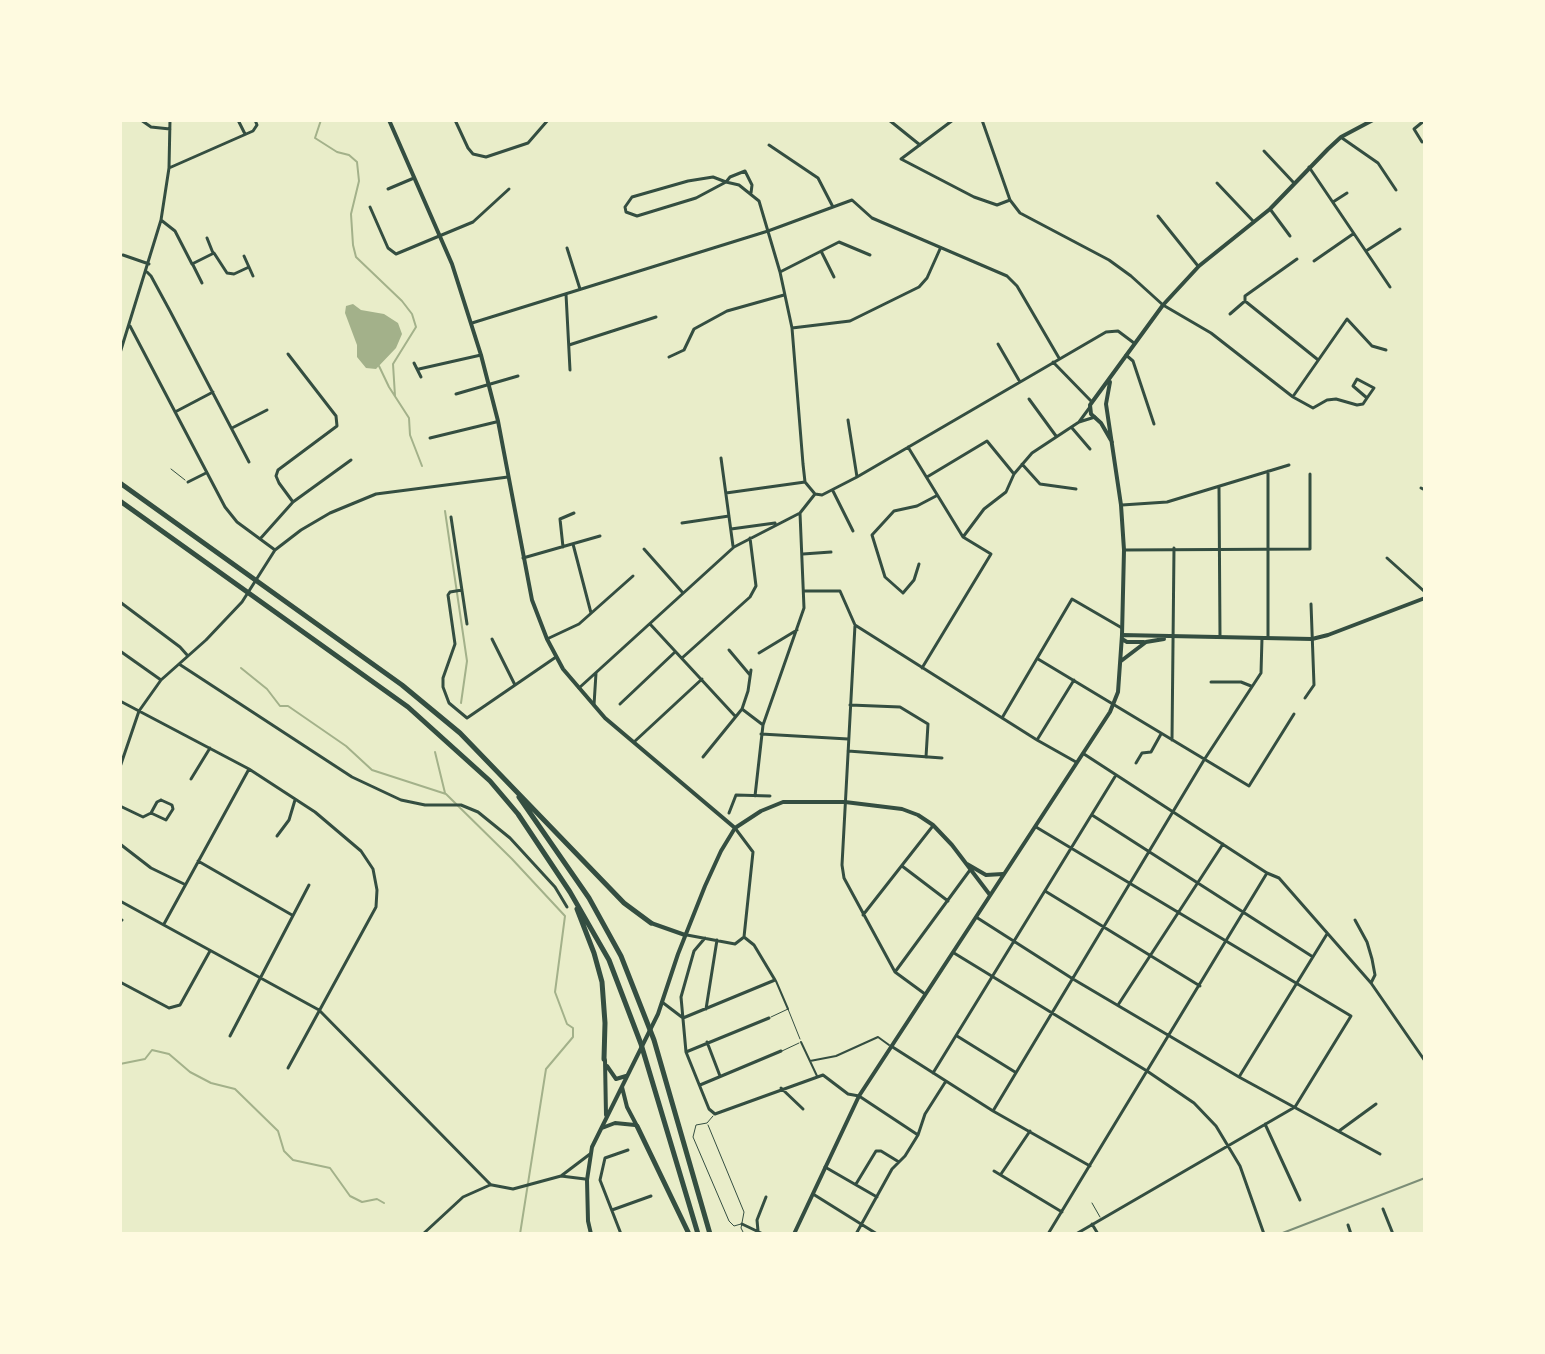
<!DOCTYPE html>
<html>
<head>
<meta charset="utf-8">
<style>
  body { margin:0 }
  #map { position:relative; width:1545px; height:1354px; overflow:hidden; background:#e9edc9; font-family:"Archivo Narrow",sans-serif }
  canvas { display:block }
  .frame { position:absolute; inset:0; border:122px solid #fefae0; pointer-events:none }
</style>
</head>
<body>
<div id="map">
<canvas width="1545" height="1354"></canvas>
<div class="frame"></div>
</div>
<script>
const c = document.querySelector('canvas').getContext('2d');
c.lineJoin = 'round';
function fill(path, color) { c.fillStyle = color; c.fill(path, 'evenodd'); }
const poly = rows => new Path2D(rows.map(r => 'M' + r).join(''));
function strokePath(path, color, width, dash) { c.strokeStyle = color; c.lineWidth = width; c.lineCap = dash ? 'butt' : 'round'; c.setLineDash(dash || []); c.stroke(path); }
fill(poly([
  [353,304,361,310,384,314,398,323,402,334,396,348,376,369,366,368,357,357,357,345,345,313,346,306]
]), '#a3b18a');
strokePath(poly([
  [321,120,315,138,337,152,349,155,357,162,359,181,351,214,353,245,356,257,402,301,412,314,416,327,393,364,395,396],
  [379,366,389,387,409,418,410,435,422,466],
  [445,511,467,661,461,703],
  [241,668,267,689,280,706,288,706,346,746,372,770,446,794,512,859,565,916,555,992,567,1024,573,1028,573,1037,546,1069,520,1234],
  [435,752,445,793],
  [120,1064,145,1059,152,1050,169,1054,190,1072,211,1083,235,1089,278,1131,284,1151,293,1160,330,1168,350,1196,362,1202,377,1199,384,1203]
]), '#a3b18a', 2);
strokePath(poly([
  [171,469,185,480],
  [771,1017,788,1009,800,1039],
  [782,1051,799,1043],
  [713,1116,707,1123,696,1125,693,1137,729,1221,734,1226,741,1224],
  [708,1125,744,1212,741,1228,744,1234],
  [1092,1203,1100,1217]
]), '#344e41', 1);
strokePath(poly([
  [776,981,788,1009],
  [801,1042,817,1076],
  [810,1061,836,1056,878,1037,889,1045]
]), '#344e41', 2);
strokePath(poly([
  [141,120,151,127,170,129],
  [238,120,245,134],
  [455,120,468,148,473,154,486,157,528,143,548,120],
  [889,120,920,145],
  [953,120,901,159,974,197,997,205,1010,200],
  [982,120,1010,200,1020,213,1109,260,1131,276,1163,305,1211,333,1293,397,1313,408,1327,400,1336,399,1357,405,1363,404,1367,398,1374,388,1357,379,1353,386,1367,398],
  [1342,138,1378,163,1396,190],
  [1422,142,1414,129,1425,120],
  [769,145,818,178,833,207],
  [1264,151,1294,183],
  [1309,167,1390,287],
  [169,168,253,131,257,125,255,120],
  [1217,183,1254,222],
  [388,189,414,178],
  [751,193,752,185,745,171,730,177,726,182,696,198,637,216,626,212,625,207,632,197,688,181,713,177,726,182,739,185,759,201,780,272,792,328,803,464,805,482,815,494,822,495,857,477,1106,332,1118,331,1134,343],
  [1333,202,1347,193],
  [370,207,388,248,396,254,473,222,509,189],
  [1270,209,1290,236],
  [1158,216,1198,266],
  [161,220,175,231,192,264,214,253,227,273,234,274,249,267],
  [207,238,213,253],
  [567,248,580,289],
  [821,251,834,277],
  [1366,251,1400,229],
  [123,255,149,264],
  [244,256,253,276],
  [1314,261,1353,234],
  [193,265,202,283],
  [147,272,151,276,170,311,249,462],
  [780,272,839,242,870,255],
  [566,294,570,370],
  [1245,301,1317,359],
  [1230,314,1245,301,1245,296,1297,259],
  [472,323,768,231,852,200,872,218,1007,276,1017,286,1059,358],
  [130,326,225,507,237,522,275,550],
  [792,328,850,321,919,287,927,278,940,249],
  [998,344,1020,382],
  [569,345,656,317],
  [120,353,161,220,169,168,170,120],
  [288,354,336,416,337,426,278,470,276,476,279,483,293,502],
  [1126,355,1133,361,1154,424],
  [669,357,684,350,694,329,727,311,784,295],
  [1053,362,1092,402],
  [414,363,421,377],
  [419,369,481,355],
  [456,394,518,376],
  [1294,395,1347,319,1372,346,1386,350],
  [1029,399,1056,436],
  [175,412,213,392],
  [848,420,857,477],
  [1079,422,1090,407],
  [232,428,267,410],
  [1072,428,1090,449],
  [430,438,496,422],
  [908,447,963,537,991,554,922,668],
  [721,458,733,546],
  [1022,464,1040,484,1076,489],
  [1268,471,1268,638],
  [927,477,987,441,1014,474],
  [188,482,206,473],
  [1219,488,1220,636],
  [1421,488,1425,490],
  [833,491,853,531],
  [726,493,805,482],
  [1122,505,1167,502,1289,465],
  [451,517,467,624],
  [682,523,729,516],
  [731,529,775,523],
  [963,537,984,509,1006,492,1014,474,1032,453,1079,422,1095,417],
  [260,539,293,502,351,460],
  [573,544,591,613],
  [563,547,560,519,574,513],
  [644,549,683,593],
  [1124,550,1310,549,1310,474],
  [803,554,831,552],
  [523,558,600,536],
  [1387,558,1425,592],
  [919,564,914,580,903,593,885,577,872,535,894,511,917,506,936,496],
  [462,590,450,592,448,595,455,644,443,678,443,687,449,703,467,718,556,657],
  [805,591,840,591,855,625,842,865,844,878,895,972,925,994],
  [120,602,180,647,188,656],
  [650,624,735,716],
  [855,625,1037,740,1076,762],
  [492,639,515,685],
  [547,639,579,624,633,576],
  [729,650,750,675],
  [120,651,161,680],
  [759,653,797,630],
  [682,658,750,597,756,586,750,538],
  [1038,659,1249,786,1294,714],
  [179,664,352,777,401,800,425,805,461,805,478,812,510,838,555,887,567,907],
  [1425,668,1425,731],
  [1211,682,1241,682,1251,686],
  [579,688,734,547,800,513,815,494],
  [1305,698,1314,685,1311,604],
  [120,701,249,769,315,812,361,851,373,869,377,890,376,907,288,1068],
  [620,704,675,652],
  [594,705,596,673],
  [850,705,900,707,928,724,926,757],
  [742,709,748,691,751,670],
  [1002,718,1072,599,1122,628],
  [761,734,848,739],
  [1037,740,1074,680],
  [1172,740,1174,548],
  [634,742,702,679],
  [848,751,942,758],
  [1084,754,1267,873,1279,878,1371,983,1425,1061],
  [703,757,742,709,763,725],
  [1136,763,1142,753,1151,752,1161,734],
  [120,767,139,711,161,680,206,640,242,602,275,550,301,530,330,513,376,494,508,477],
  [191,779,210,748],
  [755,796,763,725,804,608,800,513],
  [161,800,172,805,173,809,166,820,151,813,157,802,161,800],
  [120,806,143,817,151,813],
  [729,813,736,795,770,796],
  [1092,815,1313,957],
  [1036,827,1351,1016,1295,1107,1076,1234],
  [735,828,753,852,744,937],
  [277,836,289,820,295,800],
  [120,844,151,868,184,884],
  [198,861,292,915],
  [902,866,948,901],
  [1045,891,1200,986],
  [120,901,319,1010,491,1185],
  [863,915,932,827],
  [976,917,1073,979,1239,1077,1380,1154],
  [120,919,122,920],
  [1355,920,1367,942,1372,959,1375,975,1371,983],
  [164,924,249,769],
  [687,935,735,944,744,937],
  [705,938,694,951,681,997,686,1052,709,1109,715,1114,823,1075,848,1094,859,1096,918,1135],
  [954,953,1147,1071,1194,1103,1216,1126,1240,1166,1264,1234],
  [895,972,970,870],
  [120,982,169,1008,180,1005,210,951],
  [662,1002,683,1018],
  [1118,1005,1223,844],
  [706,1009,717,940],
  [683,1018,775,980,754,945,744,937],
  [230,1036,309,885],
  [957,1036,1015,1072],
  [707,1042,720,1076],
  [891,1046,993,1111,1090,1166],
  [686,1052,769,1018],
  [933,1073,1116,775],
  [1239,1077,1327,934],
  [700,1085,781,1051],
  [781,1088,803,1109],
  [993,1111,1204,760,1261,673,1262,638],
  [1265,1124,1300,1200],
  [1339,1131,1376,1104],
  [825,1167,877,1197],
  [994,1171,1062,1212],
  [1001,1174,1030,1131],
  [561,1176,585,1179],
  [856,1184,876,1151,881,1151,899,1162],
  [492,1185,513,1189,561,1176,590,1154],
  [813,1194,877,1234],
  [1383,1209,1393,1234],
  [612,1210,651,1196],
  [742,1224,763,1234],
  [1092,1224,1098,1234],
  [1348,1225,1351,1234],
  [758,1231,757,1220,766,1197],
  [423,1234,463,1197,490,1185],
  [621,1234,600,1180,605,1158,628,1150],
  [856,1234,892,1169,905,1156,918,1135,925,1114,946,1081],
  [1048,1234,1267,873],
  [1423,1234,1425,1233]
]), '#344e41', 3);
strokePath(poly([
  [1110,382,1106,404,1121,505,1124,550,1122,635],
  [1112,442,1101,423,1091,414,1090,405,1163,305,1199,266,1270,209,1328,149,1341,137,1373,120]
]), '#344e41', 4);
strokePath(poly([
  [389,120,452,264,481,355,498,421,532,600,547,639,563,669,605,718,735,828],
  [1122,639,1127,642,1144,642],
  [1121,661,1146,642,1164,639],
  [967,864,986,875,1003,874],
  [651,923,685,935],
  [605,1060,606,1115],
  [607,1066,616,1079,626,1076],
  [622,1087,627,1107,637,1126],
  [602,1128,615,1123,635,1125],
  [591,1234,588,1221,587,1180,592,1147,658,1014,678,954,705,886,721,851,735,828,761,811,783,802,845,802,902,809,918,815,933,825,952,845,990,895],
  [794,1234,859,1096,1110,712,1118,692,1122,635,1312,639,1328,635,1425,598]
]), '#344e41', 4);
strokePath(poly([
  [120,483,402,685,460,733,624,903,651,923],
  [120,501,408,707,490,781,518,814,570,892,609,960,641,1044,698,1234],
  [519,797,589,898,621,956,654,1040,710,1234],
  [577,909,594,953,602,982,605,1023,604,1059],
  [637,1126,689,1234]
]), '#344e41', 5);
strokePath(poly([
  [1280,1234,1425,1178]
]), '#7c8e77', 2);
</script>
</body>
</html>
